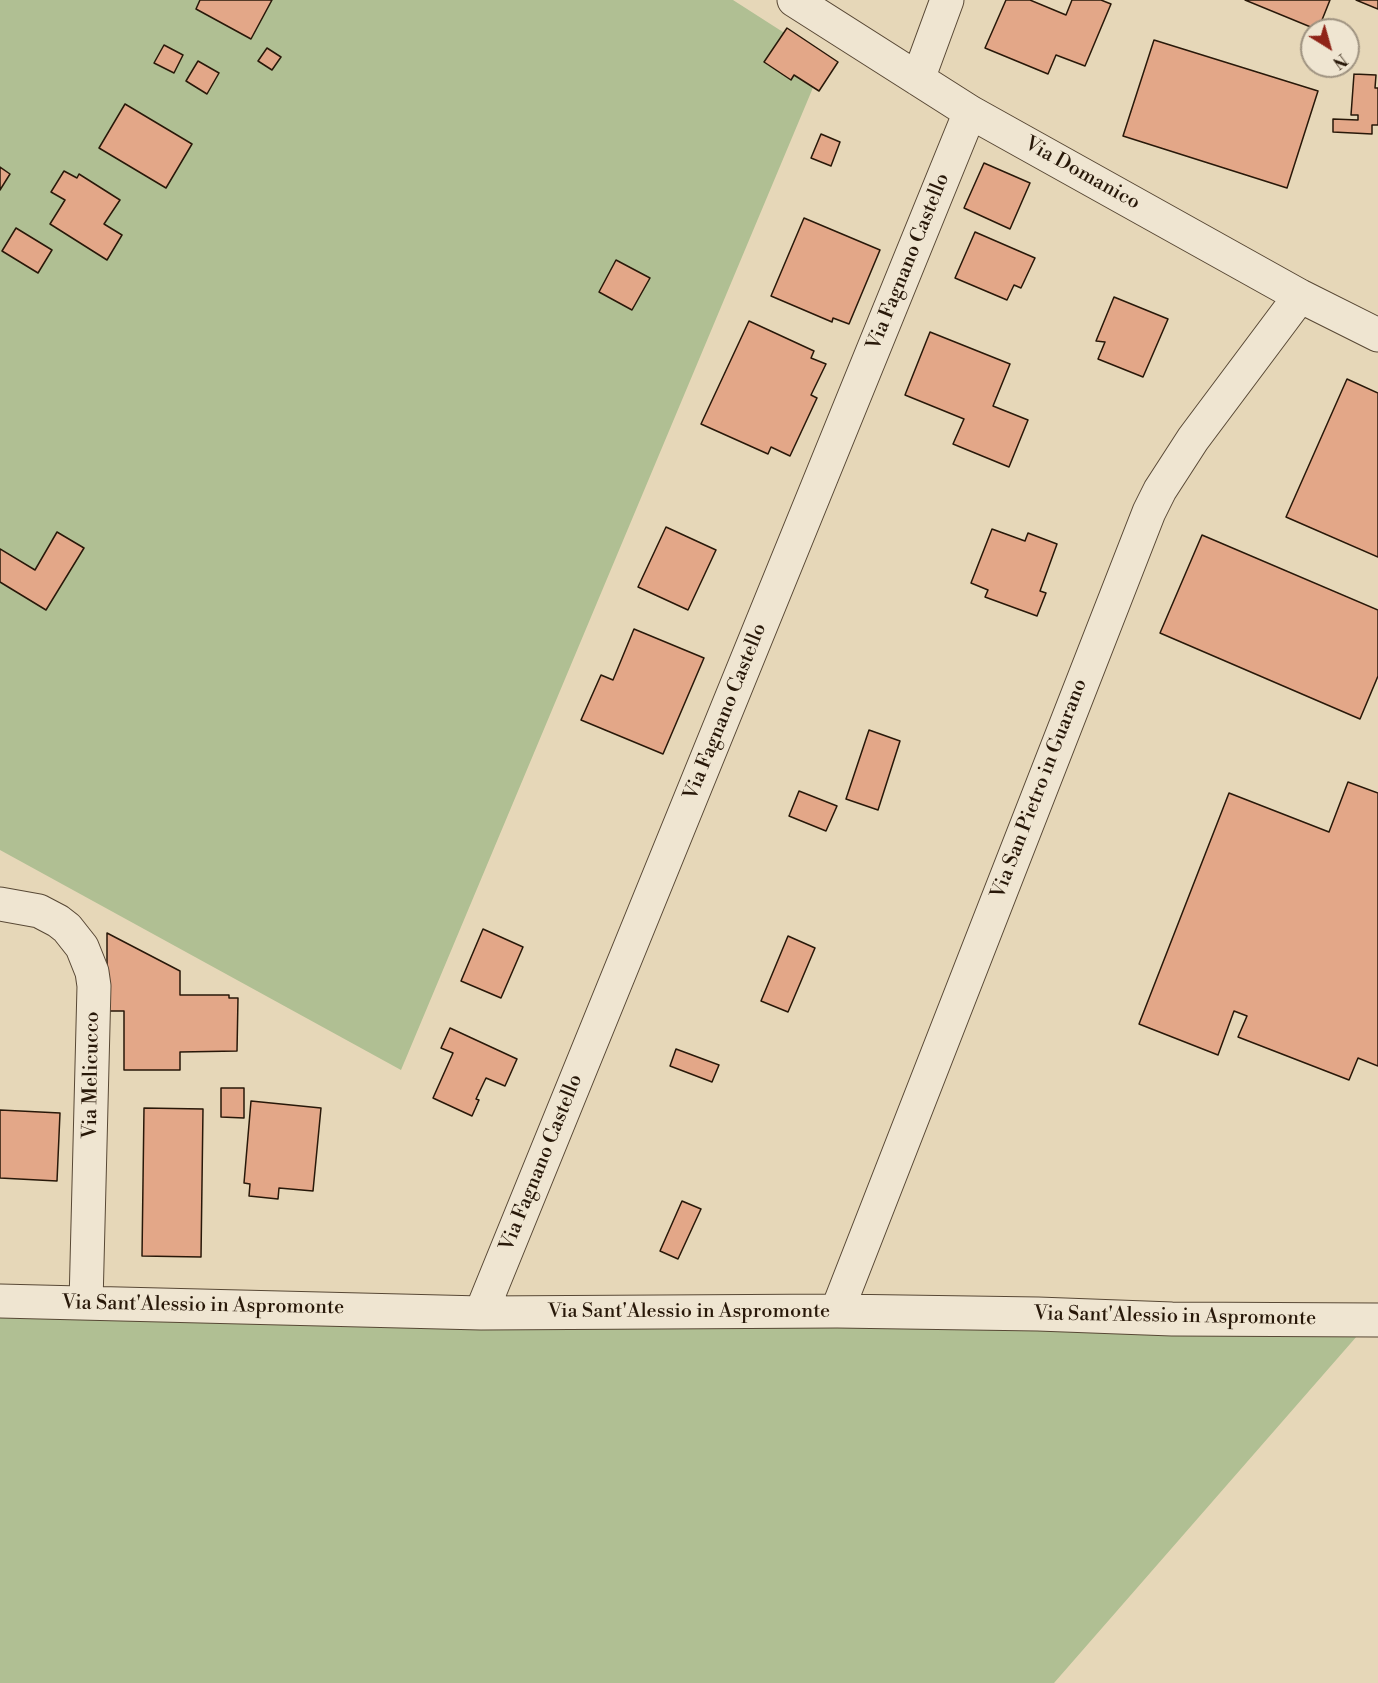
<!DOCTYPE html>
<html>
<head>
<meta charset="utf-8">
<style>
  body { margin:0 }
  #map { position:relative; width:1378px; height:1683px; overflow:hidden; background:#e6d7b8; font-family:"Libre Bodoni",serif }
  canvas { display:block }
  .north { position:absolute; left:1300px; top:18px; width:60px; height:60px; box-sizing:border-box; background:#efe5d1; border:2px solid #9f9381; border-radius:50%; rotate:143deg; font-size:16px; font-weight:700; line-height:24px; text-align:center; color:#281809 }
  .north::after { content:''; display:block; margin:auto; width:21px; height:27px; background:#8f2418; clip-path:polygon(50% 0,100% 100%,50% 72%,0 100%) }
</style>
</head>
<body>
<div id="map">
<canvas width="1378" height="1683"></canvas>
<div class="north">N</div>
</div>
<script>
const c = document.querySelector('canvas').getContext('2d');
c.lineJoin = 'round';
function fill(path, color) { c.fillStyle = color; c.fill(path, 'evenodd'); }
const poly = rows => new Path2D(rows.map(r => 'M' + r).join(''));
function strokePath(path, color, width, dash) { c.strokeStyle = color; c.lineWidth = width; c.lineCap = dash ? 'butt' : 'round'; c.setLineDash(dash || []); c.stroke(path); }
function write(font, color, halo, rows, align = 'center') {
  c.font = font + ' "Libre Bodoni",serif'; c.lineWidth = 5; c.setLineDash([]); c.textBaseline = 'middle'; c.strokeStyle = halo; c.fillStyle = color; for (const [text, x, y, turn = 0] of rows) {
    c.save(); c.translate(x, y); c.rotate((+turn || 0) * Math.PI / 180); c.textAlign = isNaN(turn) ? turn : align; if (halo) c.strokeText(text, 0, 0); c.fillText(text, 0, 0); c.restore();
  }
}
fill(poly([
  [0,0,733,0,825,59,401,1070,0,850],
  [0,1301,1371,1320,1054,1683,0,1683]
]), '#b0bf93');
const building = poly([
  [200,0,272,0,251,39,196,9,200,0],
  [1006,0,1030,0,1066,15,1072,0,1101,0,1111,4,1085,66,1056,55,1048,74,985,48,1006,0],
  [1245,0,1330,0,1318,30,1245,0],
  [1356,0,1378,0,1378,9,1356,0],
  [787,28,838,62,819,91,794,75,791,80,764,62,787,28],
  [1154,40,1318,91,1287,188,1123,136,1154,40],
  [164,45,183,55,174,73,154,63,164,45],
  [267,48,281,57,272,70,258,61,267,48],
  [198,61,219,73,207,94,186,81,198,61],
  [1354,74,1376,75,1375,88,1378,88,1378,125,1372,125,1372,134,1333,132,1333,119,1358,120,1358,115,1351,115,1354,74],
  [125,104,192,144,166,188,99,148,125,104],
  [821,134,840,142,831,166,811,158,821,134],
  [984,163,1030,183,1010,229,964,208,984,163],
  [0,167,10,174,0,190,0,167],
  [64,171,77,178,79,174,120,200,104,224,122,235,107,260,50,224,65,200,51,192,64,171],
  [804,218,880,250,849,324,833,318,832,322,771,296,804,218],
  [16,228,52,250,38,273,2,251,16,228],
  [975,232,1035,258,1021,288,1014,285,1007,300,955,278,975,232],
  [616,260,650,278,632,310,599,292,616,260],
  [1114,297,1168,319,1143,377,1098,359,1105,342,1096,341,1114,297],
  [749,321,814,351,811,358,826,364,811,395,817,398,790,456,771,447,768,454,701,424,749,321],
  [930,332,1010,364,993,406,1028,420,1009,467,953,444,964,419,905,395,930,332],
  [1347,379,1378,393,1378,557,1286,517,1347,379],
  [666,527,716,550,688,610,638,587,666,527],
  [992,529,1025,541,1028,533,1057,544,1040,591,1046,593,1037,616,985,597,988,590,971,583,992,529],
  [57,532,84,548,46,610,0,582,0,549,35,570,57,532],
  [1202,535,1378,610,1378,676,1360,719,1160,633,1202,535],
  [634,629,704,658,663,754,581,720,601,675,613,680,634,629],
  [869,730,900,741,878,810,846,799,869,730],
  [1348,782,1378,793,1378,1066,1358,1058,1349,1080,1238,1037,1247,1016,1234,1011,1218,1055,1139,1024,1229,793,1329,832,1348,782],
  [799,791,837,806,826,831,789,816,799,791],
  [483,929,523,947,501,998,461,981,483,929],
  [107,933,180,971,180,995,229,995,229,998,238,998,237,1051,180,1052,180,1070,124,1070,124,1011,107,1011,107,933],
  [788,936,815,948,788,1012,761,1001,788,936],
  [450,1028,517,1059,505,1086,486,1078,476,1099,479,1100,472,1116,433,1098,453,1053,441,1048,450,1028],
  [676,1049,719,1065,712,1082,670,1066,676,1049],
  [221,1088,244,1088,244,1118,221,1117,221,1088],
  [251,1101,321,1108,313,1191,279,1188,278,1199,249,1196,250,1184,244,1183,251,1101],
  [144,1108,203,1109,201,1257,142,1256,144,1108],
  [0,1110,60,1113,57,1181,0,1178,0,1110],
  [682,1201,701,1209,678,1259,660,1251,682,1201]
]);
fill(building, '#e3a788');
strokePath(building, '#281809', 1.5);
const minor = poly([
  [794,0,970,112,1300,296,1378,335],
  [918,79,947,0],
  [0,904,39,911,58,921,67,928,82,947,92,972,94,986,86,1303],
  [0,1301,481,1313,837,1311,1038,1314,1172,1319,1378,1320],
  [837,1311,1149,512,1160,490,1193,439,1300,296],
  [481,1313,970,112]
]);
strokePath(minor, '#584835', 35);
strokePath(minor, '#efe5d1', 33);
write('20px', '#281809', '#efe5d1', [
  ["Via Domanico",1082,174,29],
  ["Via Fagnano Castello",909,262,-68],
  ["Via Fagnano Castello",726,712,-68],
  ["Via San Pietro in Guarano",1040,789,-69],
  ["Via Melicucco",92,1075,-89],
  ["Via Fagnano Castello",542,1163,-68],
  ["Via Sant'Alessio in Aspromonte",203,1306,1],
  ["Via Sant'Alessio in Aspromonte",689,1312],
  ["Via Sant'Alessio in Aspromonte",1175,1317,1]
]);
</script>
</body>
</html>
